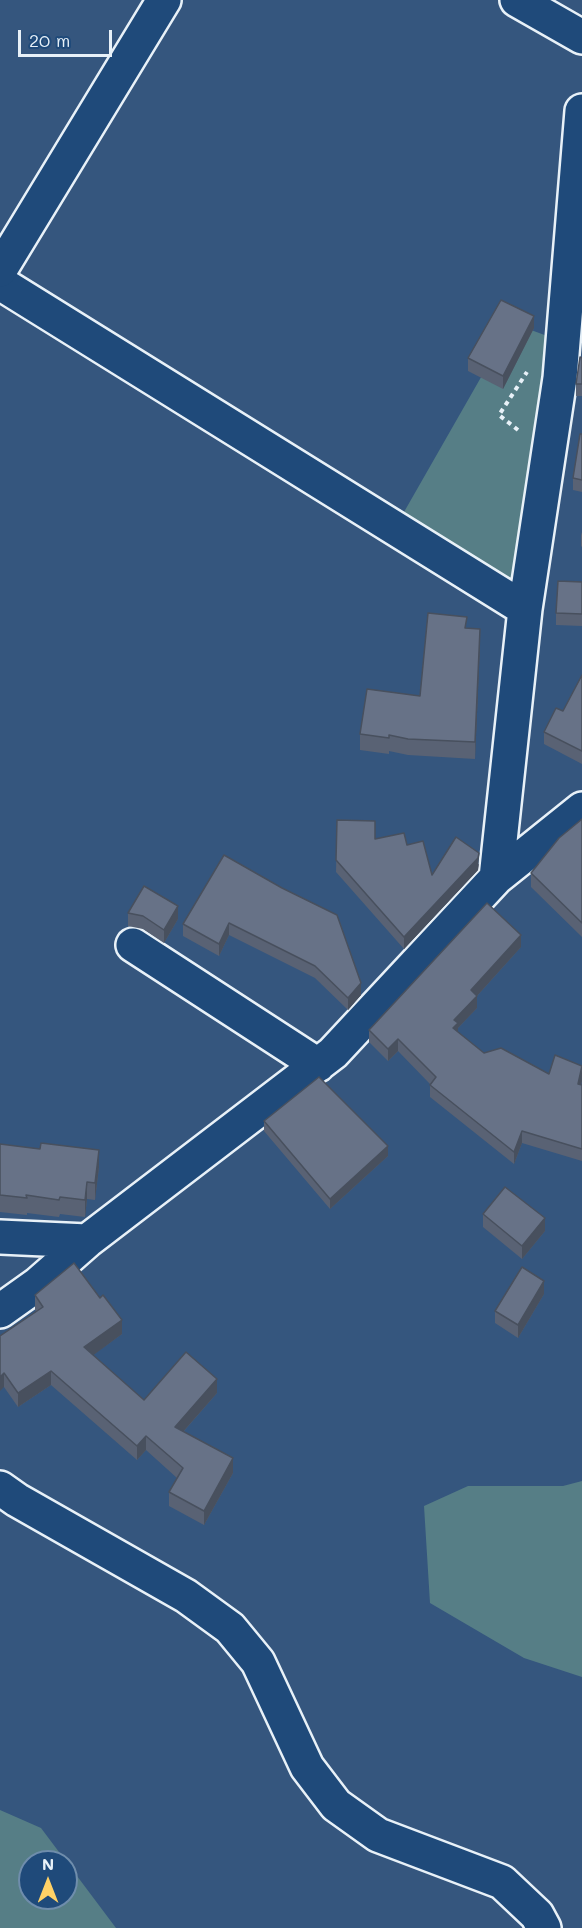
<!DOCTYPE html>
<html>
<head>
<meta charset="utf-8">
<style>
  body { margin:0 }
  #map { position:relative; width:582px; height:1928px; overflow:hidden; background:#35567e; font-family:Mali,sans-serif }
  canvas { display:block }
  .north { position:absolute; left:18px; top:1850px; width:60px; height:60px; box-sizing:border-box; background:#1f4a7a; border:2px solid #6f8dac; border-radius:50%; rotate:0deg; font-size:16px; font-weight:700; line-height:24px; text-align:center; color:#e8f1f8 }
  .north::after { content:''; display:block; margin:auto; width:21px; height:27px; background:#ffd166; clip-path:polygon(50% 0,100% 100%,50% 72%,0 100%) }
  .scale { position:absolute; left:18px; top:30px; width:94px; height:27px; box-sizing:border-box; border:3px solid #e8f1f8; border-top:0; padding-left:8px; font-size:18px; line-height:21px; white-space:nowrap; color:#e8f1f8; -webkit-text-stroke:4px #1f4a7a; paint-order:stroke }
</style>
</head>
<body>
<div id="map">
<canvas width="582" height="1928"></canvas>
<div class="north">N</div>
<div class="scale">20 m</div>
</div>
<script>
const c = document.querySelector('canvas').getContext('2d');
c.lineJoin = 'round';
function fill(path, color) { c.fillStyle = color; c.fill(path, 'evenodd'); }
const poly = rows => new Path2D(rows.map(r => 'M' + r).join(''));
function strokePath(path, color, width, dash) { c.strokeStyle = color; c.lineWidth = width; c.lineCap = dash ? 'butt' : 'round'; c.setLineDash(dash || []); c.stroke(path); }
fill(poly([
  [512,323,550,337,525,609,396,526],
  [582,1481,582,1677,524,1658,430,1603,424,1506,468,1486,563,1486],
  [0,1810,41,1828,116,1928,0,1928],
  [30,1862,66,1862,66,1898,30,1898]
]), '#567e86');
const minor = poly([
  [517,0,582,37],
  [0,283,525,609],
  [496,878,525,609,560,378,582,111],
  [133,945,318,1065],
  [0,1237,87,1241],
  [0,1311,38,1284,87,1241,333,1053,496,878,582,809],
  [0,1488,17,1500,186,1596,230,1628,258,1662,307,1767,336,1805,378,1835,502,1882,537,1915,544,1928]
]);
const tertiary = poly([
  [0,270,164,0]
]);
strokePath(minor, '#e8f1f8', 38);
strokePath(tertiary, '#e8f1f8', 38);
strokePath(poly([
  [518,430,499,415,527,372]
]), '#e8f1f8', 4, [4.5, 4.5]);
strokePath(minor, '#1f4a7a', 33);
strokePath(tertiary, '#1f4a7a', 33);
fill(poly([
  [534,328,503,389,468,371,468,358],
  [582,358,582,396,576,396,576,384],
  [582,434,582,492,573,490,573,478],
  [582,532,582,547,581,546,581,535],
  [582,582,582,626,556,625,556,613],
  [467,628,480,645,475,759,408,755,389,751,389,754,360,750,360,734,420,696],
  [582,675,582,764,544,744,544,732,563,711],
  [582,819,582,937,531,887,531,873],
  [337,820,375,839,407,845,432,875,479,864,478,870,404,949,336,872],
  [224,855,361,995,348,1010,315,978,229,935,219,956,183,936,183,924],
  [128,913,178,919,164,943,143,929,128,926],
  [521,947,477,996,477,1008,458,1028,458,1032,484,1053,549,1074,582,1066,582,1081,581,1085,582,1085,582,1161,522,1143,514,1164,430,1097,430,1084,398,1051,388,1061,369,1042,369,1030],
  [264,1121,388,1156,330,1209,264,1131],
  [0,1144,99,1167,95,1200,87,1199,85,1217,60,1214,59,1217,27,1213,27,1215,0,1212],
  [483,1214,545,1231,522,1259,483,1227],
  [544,1294,518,1338,495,1323,495,1311],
  [35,1295,122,1334,93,1355,144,1400,217,1393,184,1431,233,1473,204,1525,169,1506,169,1492,177,1478,146,1450,137,1460,51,1385,18,1407,4,1387,0,1336,36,1312,35,1309]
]), '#596274');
fill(poly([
  [534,316,534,328,503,389,503,376],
  [480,629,480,645,475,759,475,742],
  [479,853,478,870,404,949,404,937],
  [178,906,178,919,164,943,164,930],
  [229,923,229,935,219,956,219,944],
  [521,935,521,947,476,997,477,996,477,1008,458,1028,458,1035,453,1040,454,1020,471,990],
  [361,983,361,995,348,1010,348,998],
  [398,1039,398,1051,388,1061,388,1049],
  [582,1069,582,1081,578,1096,578,1084],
  [522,1131,522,1143,514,1164,514,1152],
  [388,1146,388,1156,330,1209,330,1199],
  [99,1150,99,1167,95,1200,95,1183],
  [87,1182,87,1199,85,1217,85,1200],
  [545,1218,545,1231,522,1259,522,1246],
  [544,1281,544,1294,518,1338,518,1325],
  [122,1320,122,1334,84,1362,84,1347],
  [51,1371,51,1385,18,1407,18,1393],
  [4,1373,4,1387,0,1391,0,1377],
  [217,1379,217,1393,175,1441,175,1427],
  [146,1436,146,1450,137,1460,137,1446],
  [233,1458,233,1473,204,1525,204,1511]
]), '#48505e');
const building = poly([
  [501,300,534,316,503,376,468,358,501,300],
  [580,357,582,358,582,384,576,384,580,357],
  [580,434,582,434,582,480,573,478,580,434],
  [558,581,582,582,582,614,556,613,558,581],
  [428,613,467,617,465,628,480,629,475,742,408,739,389,735,389,738,360,734,367,689,420,696,428,613],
  [582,675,582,751,544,732,556,708,563,711,582,675],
  [582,819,582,923,531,873,559,838,582,819],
  [337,820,375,821,375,839,404,833,407,845,423,841,432,875,456,837,479,853,478,858,404,937,336,860,337,820],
  [224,855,282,888,337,915,361,983,348,998,315,966,229,923,219,944,183,924,224,855],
  [144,886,178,906,164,930,143,916,128,913,144,886],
  [487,903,521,935,471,990,477,996,454,1020,458,1023,453,1028,484,1053,501,1048,549,1074,555,1055,582,1066,578,1084,582,1085,582,1149,522,1131,514,1152,430,1085,436,1077,398,1039,388,1049,369,1030,487,903],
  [319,1077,388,1146,330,1199,264,1121,319,1077],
  [41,1143,99,1150,95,1183,87,1182,85,1200,60,1197,59,1200,26,1195,27,1198,0,1195,0,1144,40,1149,41,1143],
  [505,1187,545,1218,522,1246,483,1214,505,1187],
  [74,1263,100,1298,103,1295,122,1320,84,1347,144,1400,186,1352,217,1379,175,1427,233,1458,204,1511,169,1492,183,1468,146,1436,137,1446,51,1371,18,1393,4,1373,0,1377,0,1336,43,1307,35,1295,74,1263],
  [522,1267,544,1281,518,1325,495,1311,522,1267]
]);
fill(building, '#677287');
strokePath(building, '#48505e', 1.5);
</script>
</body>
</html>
